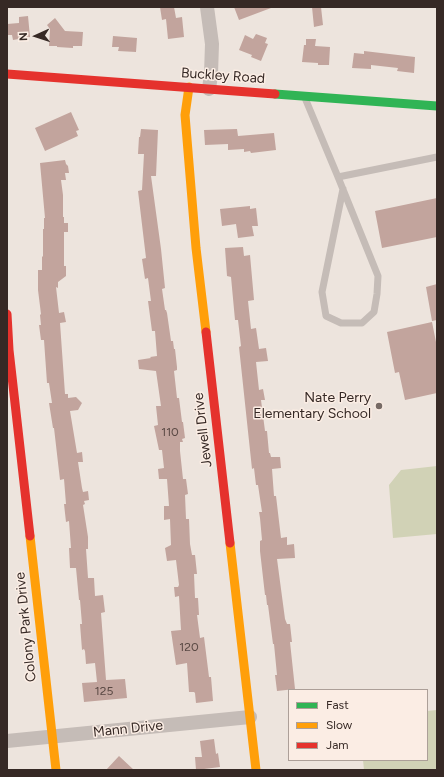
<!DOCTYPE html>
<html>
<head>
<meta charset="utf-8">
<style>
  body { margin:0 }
  #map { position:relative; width:444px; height:777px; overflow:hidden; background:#ede4dd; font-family:Figtree,sans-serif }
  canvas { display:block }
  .frame { position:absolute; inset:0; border:8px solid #362925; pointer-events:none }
  .legend { position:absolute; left:288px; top:689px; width:140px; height:72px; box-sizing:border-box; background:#fbede4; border:1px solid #ac9f98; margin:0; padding:5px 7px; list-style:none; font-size:12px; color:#362925 }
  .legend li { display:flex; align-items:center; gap:8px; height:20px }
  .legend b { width:20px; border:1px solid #ac9f98 }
  .north { position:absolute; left:16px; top:16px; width:40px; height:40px; -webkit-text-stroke:3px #fbede4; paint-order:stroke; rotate:267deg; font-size:11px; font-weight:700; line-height:16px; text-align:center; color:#362925 }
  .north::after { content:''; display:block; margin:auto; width:14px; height:18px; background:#362925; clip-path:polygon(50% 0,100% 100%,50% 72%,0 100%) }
</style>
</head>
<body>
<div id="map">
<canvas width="444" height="777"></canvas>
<div class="frame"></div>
<ul class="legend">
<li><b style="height:5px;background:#30b455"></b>Fast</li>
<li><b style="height:5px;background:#ff9f0a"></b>Slow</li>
<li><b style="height:5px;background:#e5322d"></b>Jam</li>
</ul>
<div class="north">N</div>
</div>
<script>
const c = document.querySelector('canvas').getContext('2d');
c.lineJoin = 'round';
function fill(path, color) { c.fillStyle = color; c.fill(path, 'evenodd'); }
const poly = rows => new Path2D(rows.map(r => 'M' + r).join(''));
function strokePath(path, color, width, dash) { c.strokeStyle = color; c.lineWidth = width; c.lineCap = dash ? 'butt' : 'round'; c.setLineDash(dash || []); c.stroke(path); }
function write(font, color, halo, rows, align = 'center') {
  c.font = font + ' Figtree,sans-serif'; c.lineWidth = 3; c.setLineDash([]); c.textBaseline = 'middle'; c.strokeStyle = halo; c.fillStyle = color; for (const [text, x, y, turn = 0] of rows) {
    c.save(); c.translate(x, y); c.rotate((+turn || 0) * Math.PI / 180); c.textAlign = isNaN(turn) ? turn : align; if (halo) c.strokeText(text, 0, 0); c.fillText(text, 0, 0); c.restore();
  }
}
fill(poly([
  [437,466,437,534,393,538,389,485,401,470],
  [437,710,437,770,364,770,363,760,427,760,427,711]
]), '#d1d2b6');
fill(poly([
  [160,7,174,7,176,18,182,17,184,37,168,39,166,19,162,20],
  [234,7,271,7,271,8,239,20],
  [312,7,321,7,323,25,314,27],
  [28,16,30,37,13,40,12,35,7,35,7,24,19,23,19,17],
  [55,18,65,31,83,32,82,46,73,46,73,48,57,47,57,46,49,46,50,29,47,25],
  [256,34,267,38,265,43,268,44,261,61,251,57,252,55,239,50,245,35,253,39],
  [113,36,137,38,136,52,118,51,119,47,112,47],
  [306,39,316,39,315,46,330,47,329,65,318,65,318,63,302,62,304,45,306,45],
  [364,51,415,57,414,73,397,71,398,68,371,65,371,69,352,68,354,53,364,54],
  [71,112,79,130,76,131,78,136,45,151,35,128],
  [141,129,158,130,156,176,151,176,161,249,165,288,162,289,165,310,166,310,167,313,171,341,173,341,174,349,175,349,177,367,177,370,174,371,177,398,179,398,182,422,183,422,185,438,182,439,183,442,180,442,180,451,183,479,186,479,188,494,185,495,186,519,189,519,190,544,192,555,195,555,197,574,194,574,195,598,198,598,199,615,197,615,200,638,204,637,209,677,211,677,213,701,196,703,195,693,194,692,189,692,187,663,176,665,171,631,181,630,179,596,175,597,174,587,178,587,179,585,176,560,167,561,165,548,171,545,170,519,164,520,164,506,169,506,167,479,159,479,158,469,164,468,162,450,159,450,154,426,158,425,156,406,161,406,156,371,139,369,138,360,151,358,150,357,157,356,155,331,152,331,148,301,151,301,148,278,145,279,142,259,146,258,138,191,142,190,144,154,138,154,139,137,140,137],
  [237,129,238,136,274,133,276,150,251,153,250,151,244,152,244,149,228,150,228,144,205,145,204,130],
  [65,160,66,164,68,166,69,173,65,173,66,180,61,180,63,195,63,217,64,217,64,223,68,223,68,232,64,232,64,266,66,266,66,276,58,282,58,288,56,287,59,313,64,312,66,322,60,323,65,394,68,394,68,398,76,397,82,403,78,410,70,411,77,453,82,452,83,462,78,462,82,488,83,492,88,491,89,500,84,501,85,504,83,505,88,537,88,549,86,549,88,578,94,578,95,596,103,595,105,612,101,613,106,680,125,679,127,698,84,702,82,683,97,682,95,663,86,664,85,651,84,649,82,650,80,624,82,624,80,600,79,600,76,568,70,568,69,548,71,548,69,521,66,522,64,504,66,504,64,479,60,480,54,428,53,428,49,403,52,403,49,383,47,383,44,340,41,340,39,325,41,325,40,315,41,314,38,290,38,270,42,270,42,256,43,257,43,229,44,229,44,218,45,218,40,163],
  [437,198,437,237,382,248,375,211],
  [250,206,250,209,256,208,258,226,252,226,254,236,238,238,236,224,222,226,220,209],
  [243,247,244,256,250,255,254,300,248,301,251,329,256,328,259,349,266,348,268,361,256,362,259,390,263,389,265,400,261,400,265,431,267,431,269,453,270,453,271,457,280,457,281,468,272,469,274,496,276,496,281,538,287,537,287,545,294,544,295,558,277,559,285,619,287,624,290,624,292,642,290,642,295,689,277,691,275,675,277,675,274,644,273,644,268,605,267,605,266,595,265,595,260,551,260,541,262,540,260,518,259,512,262,512,258,485,256,485,254,468,252,469,239,347,241,346,238,320,235,320,231,277,227,276,225,248],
  [437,284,437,320,432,321,426,287],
  [432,322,437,347,437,393,405,400,399,372,395,373,387,332],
  [214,739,216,754,218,753,220,767,196,770,195,757,202,757,200,741],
  [119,756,134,770,106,770]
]), '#c2a49d');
strokePath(poly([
  [305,98,338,177,378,276,377,294,374,312,362,323,341,323,326,316,322,292,343,189],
  [338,177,437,157]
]), '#c5bcb7', 7);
strokePath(poly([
  [207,7,212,44,211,74,209,89],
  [7,741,250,717]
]), '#c5bcb7', 14);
strokePath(poly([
  [275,94,437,106]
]), '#30b455', 9);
strokePath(poly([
  [189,87,185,115,196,248,206,332],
  [30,536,56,770],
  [230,543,256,770]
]), '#ff9f0a', 9);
strokePath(poly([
  [7,74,275,94],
  [7,314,9,350,30,536],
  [206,332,230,543]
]), '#e5322d', 9);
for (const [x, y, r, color] of [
  [379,406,4,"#766a65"]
]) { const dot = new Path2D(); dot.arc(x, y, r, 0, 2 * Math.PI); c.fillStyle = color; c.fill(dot); strokePath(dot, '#fbede4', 1.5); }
write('12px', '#594843', null, [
  ["110",170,432],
  ["120",189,647],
  ["125",104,691]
]);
write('14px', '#362925', '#fbede4', [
  ["Buckley Road",223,76,4],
  ["Jewell Drive",203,430,-97],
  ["Colony Park Drive",26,627,-96],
  ["Mann Drive",128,729,-6]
]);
write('14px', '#362925', '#fbede4', [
  ["Nate Perry",371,398],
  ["Elementary School",371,414]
], 'right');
</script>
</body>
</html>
